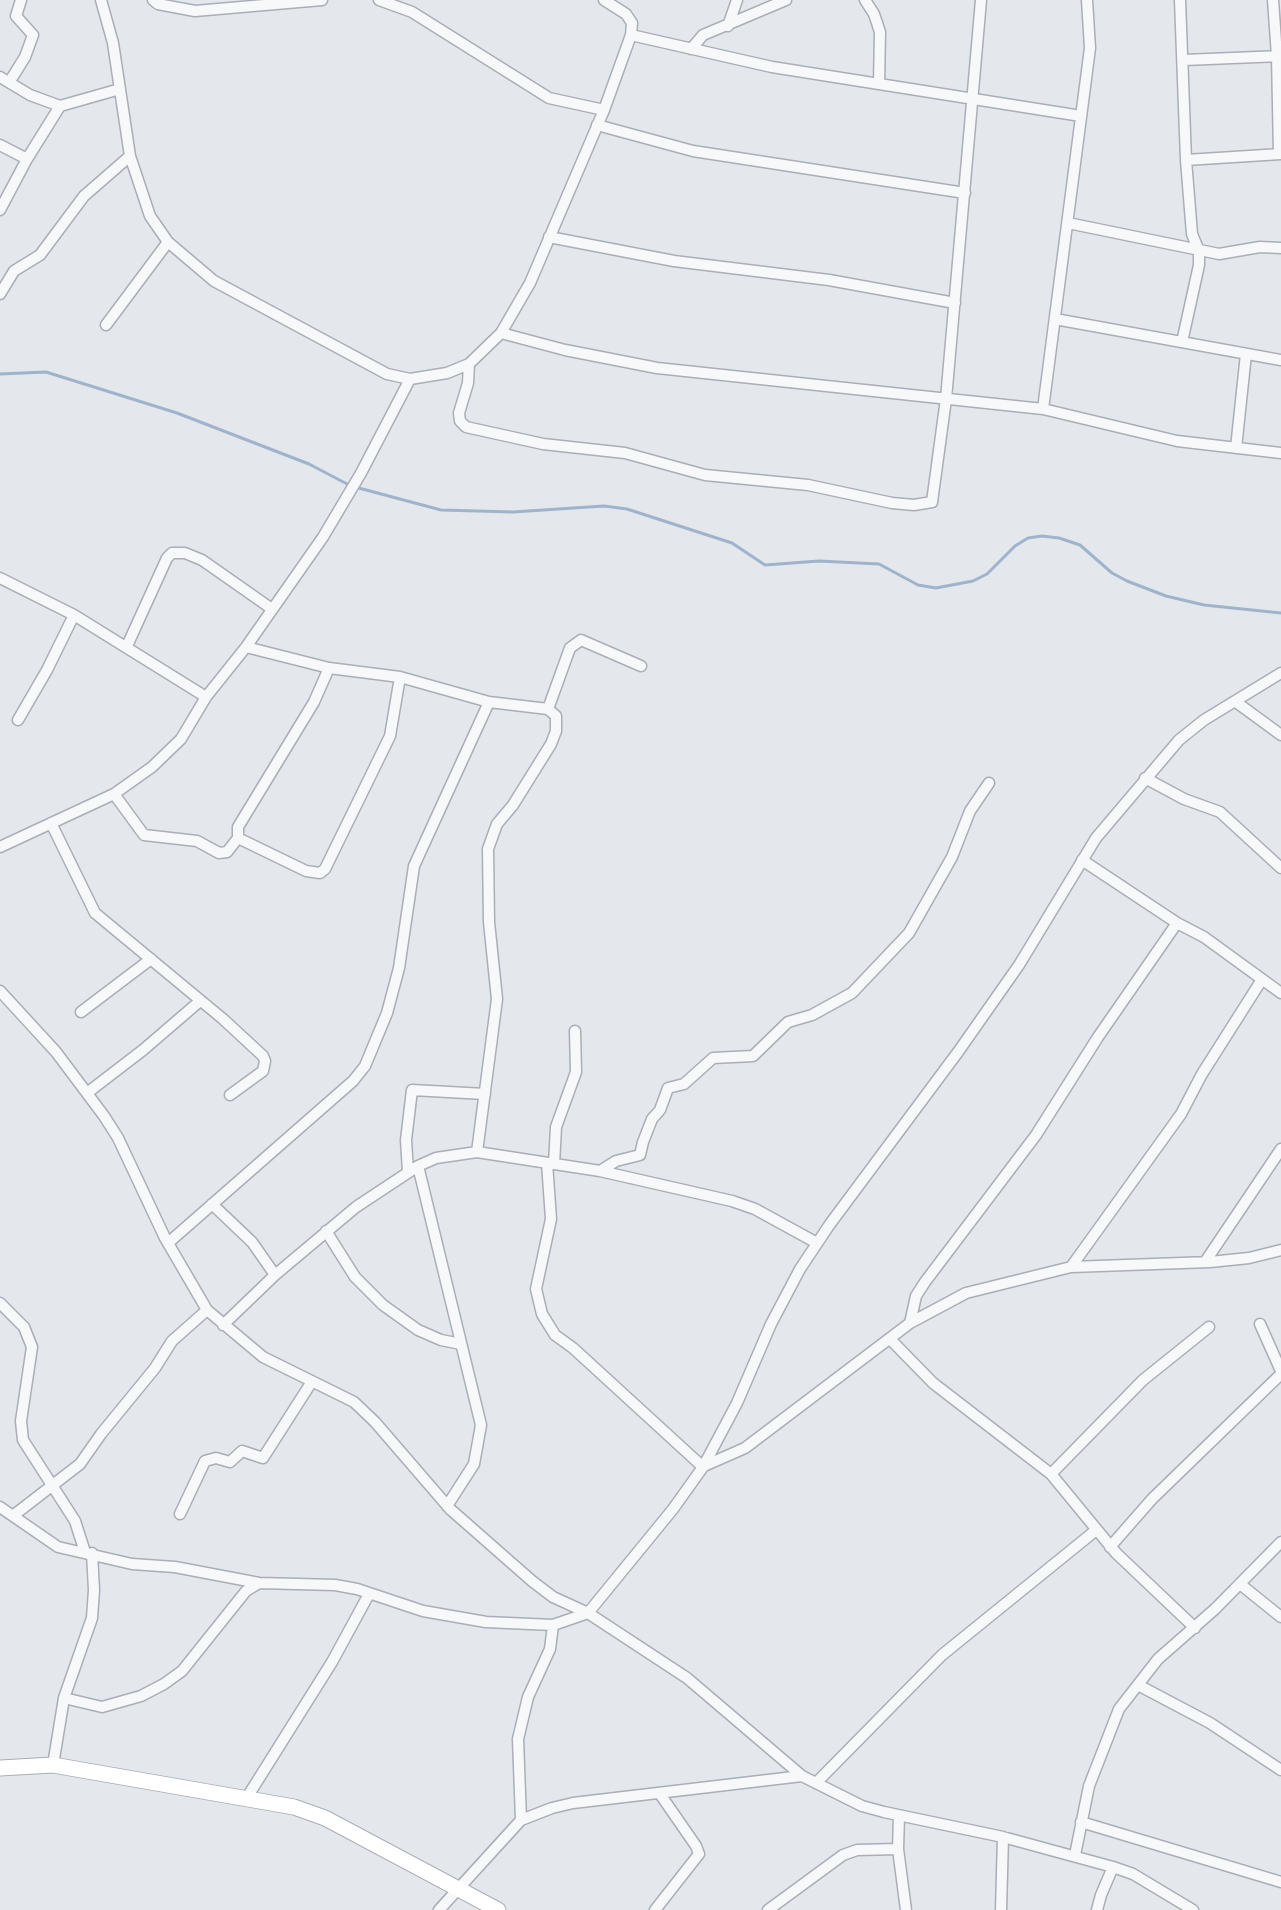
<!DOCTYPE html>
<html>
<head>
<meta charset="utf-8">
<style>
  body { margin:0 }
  canvas { display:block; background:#e4e7ec }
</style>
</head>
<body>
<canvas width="1281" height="1910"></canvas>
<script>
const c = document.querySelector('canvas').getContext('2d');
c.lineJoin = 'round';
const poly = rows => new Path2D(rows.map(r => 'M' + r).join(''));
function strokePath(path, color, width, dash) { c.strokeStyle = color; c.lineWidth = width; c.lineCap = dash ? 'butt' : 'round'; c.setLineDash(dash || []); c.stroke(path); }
strokePath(poly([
  [0,374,46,372,177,413,309,464,349,485],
  [355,487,441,510,513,512,604,506,627,509,732,543,765,565,819,561,879,564,918,585,936,588,973,581,987,574,1015,546,1028,538,1042,536,1059,538,1080,545,1112,573,1127,581,1166,596,1204,605,1281,613]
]), '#9fb4cc', 3);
const street = poly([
  [101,0,113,43,130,156,150,216,168,242,214,281,387,374,410,379,447,373,469,364,501,333,530,283,604,110,631,35,632,23,626,14,604,0],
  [153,0,158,4,195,11,322,0],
  [379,0,412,12,549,98,604,110],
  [865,0,874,14,880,32,879,84],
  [1180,0,1186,160,1192,234,1199,251,1199,265,1182,342],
  [1273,0,1277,56,1279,154],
  [728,26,737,0],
  [631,35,772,67,1081,116],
  [691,49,703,35,786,0],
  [1184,60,1281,56],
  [0,77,30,95,60,106,120,89],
  [10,81,25,57,33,35,16,16,21,0],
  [597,125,693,151,965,193],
  [0,145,27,159],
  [1186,160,1281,154],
  [0,210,27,159,60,106],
  [1068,223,1219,254,1260,247,1281,248],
  [549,237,674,261,829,280,955,303],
  [0,294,14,271,40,255,84,196,130,156],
  [1055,319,1281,360],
  [106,325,168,242],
  [501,333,565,350,657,368,1043,409,1177,441,1281,453],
  [469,364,468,383,459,413,460,421,466,427,543,444,625,453,705,475,808,485,892,503,914,505,932,502,946,399,981,0],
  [1043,409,1090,48,1087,0],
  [1236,448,1246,354],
  [0,578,74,615,206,697],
  [127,646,167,558,172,553,185,553,202,560,272,609],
  [246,647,329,668,400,677,489,702,548,709,556,716,556,731,551,744,513,805,497,824,488,849,489,922,497,999,477,1152],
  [1236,702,1281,735],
  [548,709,570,648,581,640,641,666],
  [18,720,47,670,74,615],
  [1145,778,1184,799,1220,812,1281,868],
  [114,794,144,835,197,841,219,853,227,852,238,838,238,827,314,702,329,668],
  [51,823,95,913,223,1019,263,1056,265,1061,263,1071,230,1095],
  [238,838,306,871,320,873,325,869,390,736,400,677],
  [0,847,114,794,152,767,181,739,206,697,246,647,323,537,361,473,410,379],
  [1082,860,1177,923,1204,937,1281,993],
  [0,991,56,1052,104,1116,118,1138,165,1238,207,1310,263,1357,354,1402,375,1422,450,1509,532,1581,553,1597,588,1613,687,1678,802,1776,862,1806,884,1812,1003,1837,1113,1867,1133,1874,1193,1910],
  [81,1012,151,959],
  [87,1093,143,1050,200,1001],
  [547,1163,551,1219,536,1289,542,1314,555,1335,573,1348,703,1467],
  [554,1164,556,1127,576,1072,575,1031],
  [418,1166,481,1425,474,1464,447,1506],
  [600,1171,616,1161,640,1155,643,1142,652,1119,660,1110,668,1088,684,1084,713,1058,753,1056,788,1022,812,1015,852,993,909,933,952,857,970,811,989,783],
  [408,1172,406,1140,412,1090,485,1094],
  [212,1204,252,1242,275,1275],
  [326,1231,355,1277,383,1305,418,1330,441,1340,461,1344],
  [168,1243,353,1081,365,1066,387,1013,399,968,414,866,489,702],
  [1205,1262,1281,1149],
  [1071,1267,1181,1114,1202,1074,1261,981],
  [0,1303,24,1327,32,1347,21,1421,23,1440,75,1521,85,1552],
  [910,1323,916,1296,925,1282,1036,1135,1098,1037,1177,923],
  [1260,1324,1281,1371],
  [223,1325,275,1275,356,1207,418,1166,436,1158,477,1152,600,1171,732,1201,755,1209,817,1243],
  [890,1339,933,1383,1051,1474,1116,1553,1195,1628],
  [704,1466,745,1448,910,1323,966,1293,1071,1267,1210,1262,1249,1258,1281,1250],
  [1051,1474,1143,1380,1209,1327],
  [0,1507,58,1547,132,1564,175,1567,259,1583,335,1585,357,1589,423,1611,486,1622,553,1625,588,1613,673,1509,703,1467,737,1403,771,1324,800,1269,830,1224,958,1052,1019,965,1096,838,1179,740,1204,720,1281,673],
  [180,1514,205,1461,216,1458,230,1462,242,1451,263,1458,311,1383],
  [14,1515,80,1464,101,1434,155,1368,172,1341,207,1310],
  [1110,1547,1152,1499,1281,1374],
  [1240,1584,1281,1617],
  [1138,1685,1210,1723,1281,1770],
  [64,1698,102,1707,141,1696,164,1684,182,1671,246,1591,259,1583],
  [53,1765,64,1698,92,1618,94,1590,92,1553],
  [816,1783,942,1655,1095,1531],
  [246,1799,332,1662,369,1594],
  [899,1816,898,1849,906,1910],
  [521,1820,518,1739,528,1697,550,1649,553,1625],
  [1081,1822,1281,1882],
  [1075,1855,1089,1786,1119,1709,1158,1659,1215,1609,1281,1542],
  [439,1910,521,1820,552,1808,573,1803,802,1776],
  [655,1910,699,1854,696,1846,660,1794],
  [768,1910,843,1855,857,1850,898,1849],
  [1001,1910,1003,1837],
  [1097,1910,1101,1895,1113,1867]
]);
const secondary = poly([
  [0,1768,53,1765,294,1807,325,1818,498,1910]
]);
strokePath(street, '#a9aeb7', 13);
strokePath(secondary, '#a9aeb7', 17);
strokePath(street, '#f7f8fa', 10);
strokePath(secondary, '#fff', 15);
</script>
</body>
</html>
